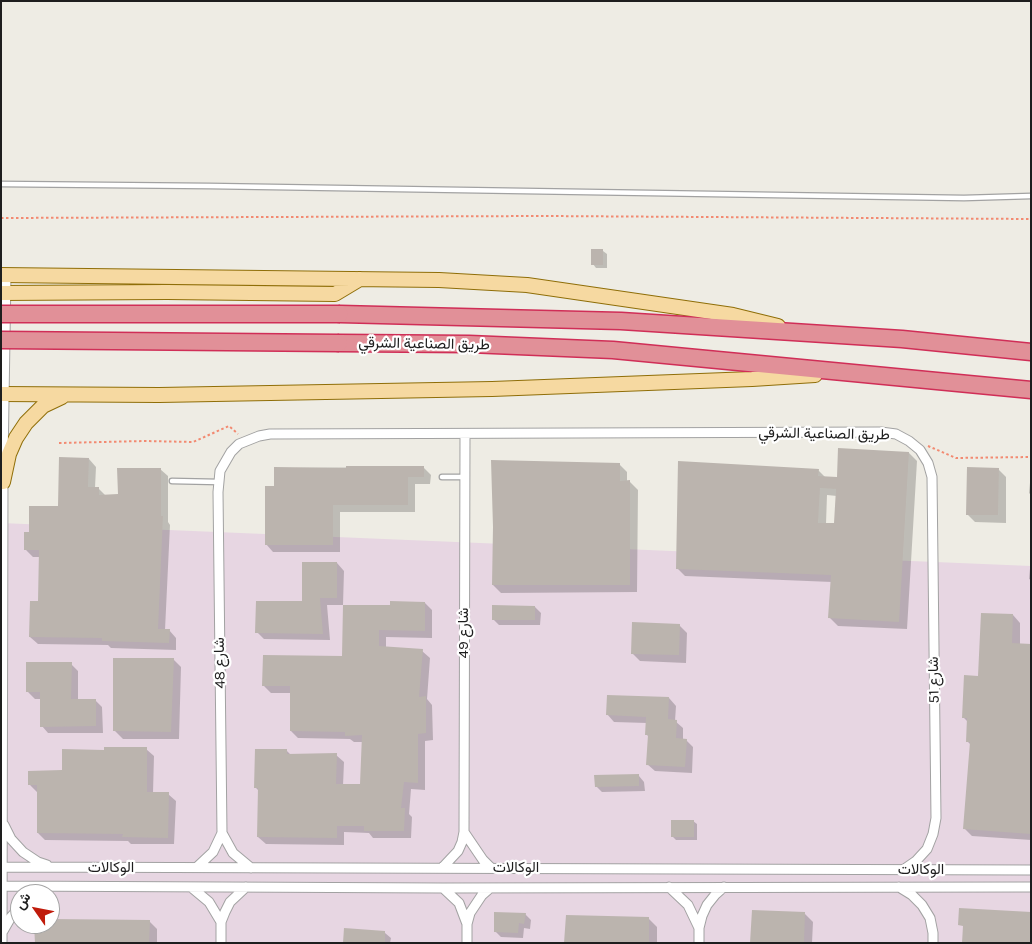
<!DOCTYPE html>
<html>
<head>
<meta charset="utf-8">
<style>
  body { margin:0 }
  #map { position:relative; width:1032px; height:944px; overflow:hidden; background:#eeece4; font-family:Karla,Vazirmatn,sans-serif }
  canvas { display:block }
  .frame { position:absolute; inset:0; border:2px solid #1e1e1e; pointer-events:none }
  .north { position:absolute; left:10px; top:884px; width:50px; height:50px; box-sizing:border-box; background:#fff; border:1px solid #a5a5a5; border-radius:50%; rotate:303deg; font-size:14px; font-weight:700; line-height:20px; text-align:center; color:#1e1e1e }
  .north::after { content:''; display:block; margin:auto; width:18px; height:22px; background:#c01b0b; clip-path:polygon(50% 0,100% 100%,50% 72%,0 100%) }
</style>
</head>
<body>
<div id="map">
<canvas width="1032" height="944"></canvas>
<div class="frame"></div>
<div class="north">ش</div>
</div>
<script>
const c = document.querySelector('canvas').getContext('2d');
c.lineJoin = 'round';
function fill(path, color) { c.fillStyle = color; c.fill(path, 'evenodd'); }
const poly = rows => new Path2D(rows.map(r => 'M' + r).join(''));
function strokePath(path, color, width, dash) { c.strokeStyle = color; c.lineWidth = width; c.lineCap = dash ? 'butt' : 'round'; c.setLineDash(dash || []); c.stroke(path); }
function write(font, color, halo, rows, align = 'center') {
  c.font = font + ' Karla,Vazirmatn,sans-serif'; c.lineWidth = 4.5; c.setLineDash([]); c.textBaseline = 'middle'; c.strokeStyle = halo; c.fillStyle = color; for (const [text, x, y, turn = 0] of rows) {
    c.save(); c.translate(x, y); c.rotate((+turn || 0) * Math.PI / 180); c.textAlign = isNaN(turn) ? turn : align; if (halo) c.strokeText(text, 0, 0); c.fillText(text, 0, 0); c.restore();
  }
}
fill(poly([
  [1,523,1031,566,1031,943,1,943],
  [20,894,50,894,50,924,20,924]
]), '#e7d6e2');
fill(poly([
  [603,251,607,254,607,268,596,268,593,264],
  [909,453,917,461,907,629,838,626,830,618,832,582,685,576,677,568,818,470,826,478,838,478],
  [827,495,837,496,835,524,826,524],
  [89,459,96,467,95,488,98,488,106,496,119,495,160,469,168,476,168,522,170,525,165,630,169,630,176,638,176,650,111,648,108,645,38,644,30,637,39,602,40,557,33,557,26,550,30,533,59,507],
  [619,464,627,472,627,482,630,482,638,490,637,592,501,593,493,585],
  [423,467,431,475,430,484,415,484,415,512,340,512,340,552,273,552,266,544,275,488,276,468],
  [998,469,1006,477,1006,523,975,522,967,514],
  [1031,472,1031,495,1029,493],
  [1031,558,1031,580,1029,579],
  [337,563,344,571,343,605,327,605,330,640,264,639,257,632,303,603],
  [425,603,432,610,432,638,386,637,386,648,422,651,430,658,427,699,432,705,433,740,425,741,425,790,411,789,409,814,412,817,411,838,373,838,369,833,344,832,344,845,266,844,258,837,259,791,255,787,286,750,291,755,336,755,344,762,343,786,362,786,363,742,354,742,350,739,298,738,291,731,292,693,271,693,264,686,343,657,391,606],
  [535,607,541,613,540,625,499,625,493,619],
  [1013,615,1020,623,1020,644,1031,645,1031,840,972,836,965,829,971,745,967,741,968,722,964,718,979,677],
  [679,625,687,633,686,663,640,661,632,653],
  [173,659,181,667,179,739,123,739,115,731],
  [71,664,78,671,78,700,95,700,102,707,103,733,48,733,42,726,41,699,35,699,28,692],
  [669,698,676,706,675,721,683,728,683,740,686,740,693,747,692,773,655,771,647,764,649,737,647,735,647,723,614,722,607,714],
  [146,749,154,756,153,793,168,794,176,801,174,844,131,844,128,841,45,840,38,833,37,792,30,785,63,771,105,751],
  [639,776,644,782,645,791,602,792,596,786],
  [693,821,697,824,697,840,676,840,672,836],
  [525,914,531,920,530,929,524,928,523,938,501,937,495,931],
  [805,914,813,922,812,943,752,943],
  [649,919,657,927,657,943,565,943],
  [50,920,149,921,157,929,157,943,36,943,35,924,50,924],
  [385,933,391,938,390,943,345,943]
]), '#0003');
fill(poly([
  [591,249,603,249,603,265,591,265],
  [838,448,909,452,899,622,828,618,831,575,676,569,678,461,819,469,818,476,837,477],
  [820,488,836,489,834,523,818,523],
  [59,457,89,458,88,487,99,487,99,495,118,494,117,468,161,468,161,516,163,516,158,629,170,629,169,643,102,641,102,638,29,637,30,601,38,601,39,550,24,550,24,532,29,532,29,506,58,506],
  [491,460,620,463,620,481,630,480,630,585,492,585,493,527],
  [346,466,424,466,424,477,408,477,408,505,333,505,333,545,265,545,265,486,274,486,274,467,346,468],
  [967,467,999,468,998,515,966,515],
  [302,562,337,562,337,598,320,598,323,634,255,633,256,601,302,601],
  [390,601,425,602,425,631,379,630,379,646,423,649,419,697,426,696,426,733,418,734,418,783,404,782,401,808,405,808,404,831,364,831,364,826,337,826,337,838,257,837,258,788,254,788,255,749,287,749,287,754,337,753,336,784,360,784,362,735,345,736,345,732,290,731,290,686,262,686,263,655,342,656,343,605,390,605],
  [492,605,535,606,535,620,492,620],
  [981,613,1013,614,1012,643,1031,644,1031,834,963,829,970,742,966,742,967,718,962,718,964,675,978,676],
  [632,622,680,624,679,655,631,654],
  [113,658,174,658,171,732,113,731],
  [26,662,72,662,71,699,96,699,96,726,40,727,40,692,26,692],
  [607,695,669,697,668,719,677,720,676,738,687,739,685,767,646,765,648,735,645,735,646,717,606,715],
  [104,747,147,747,147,792,169,792,168,838,122,837,123,834,37,833,37,785,28,785,28,771,62,770,62,749,104,750],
  [639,774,639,786,595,787,594,775],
  [671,820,694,820,694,837,671,837],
  [959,908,1031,912,1031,943,962,943,963,926,958,925],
  [752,910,805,912,804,943,750,943],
  [494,912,526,913,524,924,519,923,518,933,494,932],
  [566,915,649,917,649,943,564,943],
  [50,919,150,920,149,943,35,943,34,924,50,924],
  [344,928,385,931,385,943,343,943]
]), '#bbb4ae');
const lane = poly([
  [1,184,209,186,964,198,1031,196],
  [442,477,464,477],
  [172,481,219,482]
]);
const street = poly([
  [3,463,6,275],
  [4,825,11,839,23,852,38,862,47,865],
  [464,832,483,860,491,868],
  [222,833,233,853,251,868],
  [1,867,1031,870],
  [197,867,213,852,222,833,218,492,220,471,231,452,239,444,259,436,270,434,881,432,896,434,909,441,920,450,928,463,932,477,936,818,933,834,927,849,916,861,903,870],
  [442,868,458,851,462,842,464,832,465,434],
  [1,886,443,888,1031,887],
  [191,887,209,902,221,922],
  [669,887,688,905,699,928],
  [899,887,912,895,922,905,930,918,933,933,933,943],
  [443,888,459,903,467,924],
  [3,931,11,917,20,907],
  [2,943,3,478],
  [221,943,221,922,225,912,230,902,246,887],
  [467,943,467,924,470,913,482,895,490,888],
  [699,943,699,928,702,916,707,905,715,895,724,887]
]);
const primary = poly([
  [1,275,439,280,527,285,733,315,778,326],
  [1,293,167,292,335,294,360,279],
  [1,394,159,395,492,389,752,379,815,375],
  [3,482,9,454,16,438,26,423,43,406,62,397]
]);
const highway = poly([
  [340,314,621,321,902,339,1031,352],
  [339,343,469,344,613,350,1031,390]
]);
strokePath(lane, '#a2a2a2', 7);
strokePath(street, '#a2a2a2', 11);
strokePath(primary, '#8f6e08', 16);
strokePath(highway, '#d02e57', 19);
strokePath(poly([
  [1,218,544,216,1031,219],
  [59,443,145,441,193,442,229,426,238,434],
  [928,446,956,458,1031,457]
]), '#f28a71', 2, [2.5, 2.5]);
strokePath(lane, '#fff', 4.5);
strokePath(street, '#fff', 9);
strokePath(primary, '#f6d9a1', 14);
strokePath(highway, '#e19098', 16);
const highwayBridge = poly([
  [1,314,340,314],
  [1,340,339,343]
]);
strokePath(highwayBridge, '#d02e57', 19, []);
strokePath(highwayBridge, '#e19098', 16);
write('15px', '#1e1e1e', '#fff', [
  ["طريق الصناعية الشرقي",424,344,1],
  ["طريق الصناعية الشرقي",824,434,1],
  ["شارع 49",464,633,-90],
  ["شارع 48",220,663,-91],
  ["شارع 51",934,680,-91],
  ["الوكالات",111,868],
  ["الوكالات",516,868],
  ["الوكالات",921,870]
]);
</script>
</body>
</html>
